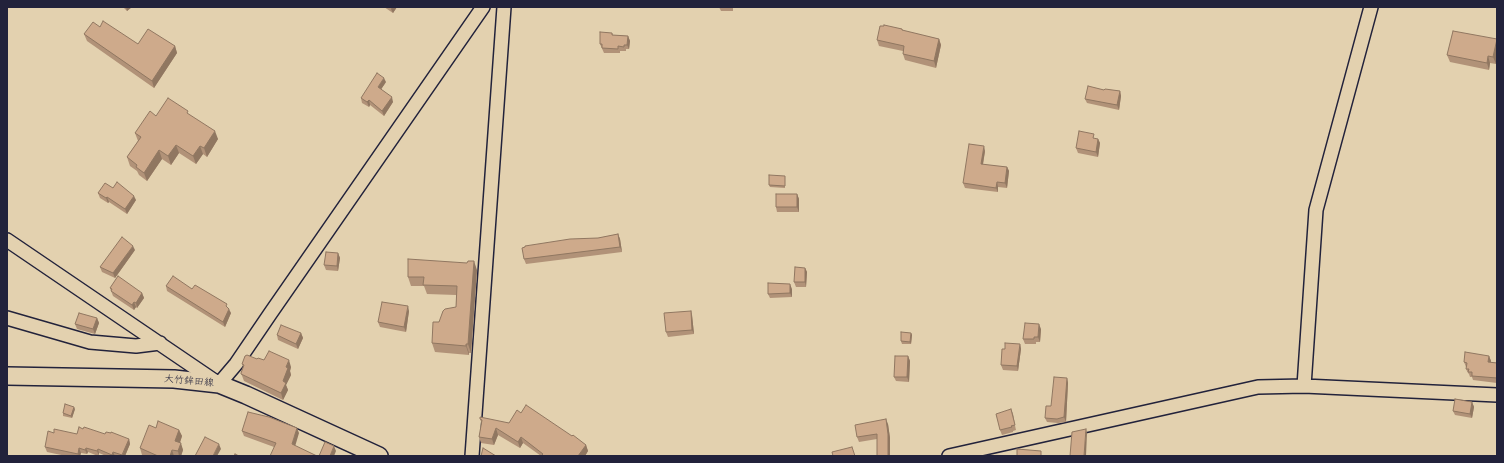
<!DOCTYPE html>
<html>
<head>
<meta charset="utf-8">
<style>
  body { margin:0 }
  #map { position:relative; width:1504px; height:463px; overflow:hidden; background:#e3d1af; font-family:"Playpen Sans",sans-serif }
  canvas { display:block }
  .frame { position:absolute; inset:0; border:8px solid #22223b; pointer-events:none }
</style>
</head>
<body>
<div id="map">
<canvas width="1504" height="463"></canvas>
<div class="frame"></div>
</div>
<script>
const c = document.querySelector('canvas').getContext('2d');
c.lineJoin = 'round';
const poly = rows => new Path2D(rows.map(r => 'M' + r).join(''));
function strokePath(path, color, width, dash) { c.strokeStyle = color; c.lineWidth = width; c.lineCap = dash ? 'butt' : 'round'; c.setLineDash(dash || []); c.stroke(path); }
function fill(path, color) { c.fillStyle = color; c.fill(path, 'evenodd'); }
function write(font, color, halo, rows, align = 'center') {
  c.font = font + ' "Playpen Sans","Klee One",sans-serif'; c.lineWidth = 3; c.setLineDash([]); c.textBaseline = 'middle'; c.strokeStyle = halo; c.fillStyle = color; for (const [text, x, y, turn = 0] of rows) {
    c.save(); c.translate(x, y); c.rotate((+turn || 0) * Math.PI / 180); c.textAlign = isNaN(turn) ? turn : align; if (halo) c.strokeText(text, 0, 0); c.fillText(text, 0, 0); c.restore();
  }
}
const minor = poly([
  [7,240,219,384,236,364,270,314,483,7],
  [7,318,90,342,136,346,160,343],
  [1304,386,1316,210,1371,7],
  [472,456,504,7],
  [949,456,1258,387,1304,386,1497,395]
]);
const major = poly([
  [7,376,174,379,219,384,246,395,379,456]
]);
strokePath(minor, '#22223b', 16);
strokePath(major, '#22223b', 20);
strokePath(minor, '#e3d1af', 13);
strokePath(major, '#e3d1af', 17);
fill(poly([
  [123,7,132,7,127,11],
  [384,7,397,7,393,13],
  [719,7,733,7,733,11,721,11],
  [884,26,902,29,903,31,939,39,941,45,936,68,905,60,903,54,903,51,879,46,877,40],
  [100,27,138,44,175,46,177,53,154,88,87,41,84,34],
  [612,33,613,35,628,36,630,41,629,49,626,49,626,51,620,51,620,53,604,53,600,44],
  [1497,39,1496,64,1490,63,1489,70,1450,62,1447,55],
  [386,82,381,89,393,102,384,116,370,105,369,107,362,103,361,98],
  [1104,90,1120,91,1121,96,1119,110,1087,103,1085,99],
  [190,115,218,139,207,157,203,154,196,164,179,153,171,165,162,159,147,181,139,175,137,171,130,166,127,157,138,141,135,133,156,116],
  [1098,139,1100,143,1098,157,1078,153,1076,148],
  [985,151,983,165,1007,167,1009,171,1007,188,998,187,998,192,965,188,963,183],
  [785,179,785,188,770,187,769,185],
  [113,188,136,200,127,214,109,202,108,203,100,198,98,193],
  [797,194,799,199,799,212,777,212,776,207],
  [618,234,620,239,622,252,526,264,524,259,525,247,598,238],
  [135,250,115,278,102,272,100,267],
  [338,253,340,258,338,271,326,270,324,265],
  [805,268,807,272,806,287,796,287,794,282],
  [477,270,471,353,469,353,469,355,435,352,432,343,439,322,456,307,456,295,427,294,424,286,411,286,408,277],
  [166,286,192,289,231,313,225,327,167,291],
  [110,288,142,293,144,298,137,308,136,307,134,310,113,296],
  [792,289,792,297,770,298,768,294],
  [409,311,406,332,380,327,378,322],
  [691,311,692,315,694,334,668,337,666,332],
  [97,318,99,323,95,334,77,329,75,324],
  [1041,329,1040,342,1036,342,1036,344,1025,344,1023,339],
  [301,333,303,338,298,349,278,340,277,335],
  [911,333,912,335,911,344,902,344,901,341],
  [1020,344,1021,349,1018,371,1003,370,1001,365],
  [908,356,910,361,909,382,896,381,894,377],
  [1489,356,1491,361,1491,362,1497,363,1497,383,1473,380,1472,377,1470,377,1469,374,1468,373,1466,369,1467,367,1466,367,1464,362],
  [257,359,264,360,291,367,290,371,291,375,286,385,288,390,283,400,244,381,241,373,243,367,242,364],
  [1067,378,1068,383,1066,422,1058,423,1047,422,1045,418],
  [1472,402,1474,407,1472,418,1455,415,1453,411],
  [75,409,72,418,63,416,63,413],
  [1011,409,1016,430,1013,431,1013,432,1002,435,1000,430],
  [521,413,572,436,586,445,588,451,585,456,541,456,523,443,520,448,498,435,494,445,481,443,479,437,482,424,480,419,509,423],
  [888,424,890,438,877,439,859,442,857,437],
  [156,428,179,430,182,436,180,443,183,450,181,456,144,456,142,455,140,448],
  [242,431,299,433,274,447,244,436],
  [54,433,77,434,105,434,129,439,130,444,125,456,106,456,99,453,98,456,88,452,87,454,81,453,80,456,66,456,47,452,45,447]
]), '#b19278');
fill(poly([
  [126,7,132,7,127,11],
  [392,7,397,7,393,13,391,9],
  [628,36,630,41,629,49,627,45],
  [939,39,941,45,936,68,934,61],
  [1497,39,1497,58,1496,64,1493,57],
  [175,46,177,53,154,88,152,81],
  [1488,56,1490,63,1489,70,1487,63],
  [384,78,386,82,380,91,378,87],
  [1120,91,1121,96,1119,110,1117,105],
  [392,97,393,102,384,116,382,111],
  [369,100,370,105,369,107,367,102],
  [215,131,218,139,207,157,204,148],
  [1098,139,1100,143,1098,157,1096,152],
  [176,145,179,153,171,165,168,156],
  [200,146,203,154,196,164,193,156],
  [984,146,985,151,982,169,981,164],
  [159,150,162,159,147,181,144,173],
  [1007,167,1009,171,1007,188,1005,183],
  [997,182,998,187,998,192,996,188],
  [797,194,799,199,799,212,797,207],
  [134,196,136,200,127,214,125,209],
  [107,197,109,202,108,203,106,198],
  [618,234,620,239,622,252,620,247],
  [133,246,135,250,115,278,113,273],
  [338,253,340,258,338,271,337,266],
  [474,261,477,270,471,353,468,344],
  [805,268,807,272,806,287,805,282],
  [790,284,792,289,792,297,790,293],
  [142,293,144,298,137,308,136,303],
  [134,302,136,307,134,310,132,305],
  [408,306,409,311,406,332,404,327],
  [229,309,231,313,225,327,223,322],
  [691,311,692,315,694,334,692,330],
  [97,318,99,323,95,334,93,329],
  [1039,324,1041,329,1040,342,1038,337],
  [301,333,303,338,298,349,296,344],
  [911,333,912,335,911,344,910,342],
  [466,344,469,353,469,355,466,346],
  [1020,344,1021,349,1018,371,1017,366],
  [908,356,910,361,909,382,907,377],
  [1489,356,1491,361,1490,367,1488,362],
  [289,360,291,367,290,371,291,375,286,385,288,390,283,400,281,393,286,367],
  [1067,378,1068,383,1066,422,1064,417],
  [1472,402,1474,407,1472,418,1470,414],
  [74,407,75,409,72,418,71,416],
  [1011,409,1013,414,1016,430,1015,425],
  [886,419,888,424,890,438,890,456,888,456],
  [297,428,299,433,294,450,292,444],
  [496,428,498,435,494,445,492,439],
  [1086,429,1087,433,1086,456,1084,456],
  [179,430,182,436,178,448,175,441],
  [521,437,523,443,520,448,518,442],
  [129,439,130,444,125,456,122,456],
  [181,443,183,450,181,456,179,456,178,451],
  [219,444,221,449,217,456,213,456],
  [586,445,588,451,585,456,578,456],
  [334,446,336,451,334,456,330,456],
  [79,448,81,453,80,456,79,456,78,454],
  [86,448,88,452,87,454,85,450],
  [98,449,99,453,99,456,97,451],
  [172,450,174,456,170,456],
  [113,452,115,456,112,456,112,455]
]), '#907761');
const building = poly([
  [103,21,138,44,148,29,175,46,152,81,84,34,93,22,100,27,103,21],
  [884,25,902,29,902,30,939,39,934,61,903,54,904,46,877,40,880,26,884,26,884,25],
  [1453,31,1497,39,1493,57,1488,56,1487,63,1447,55,1453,31],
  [600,32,612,33,612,35,628,36,627,45,624,45,624,47,618,46,618,49,602,48,602,44,600,44,600,32],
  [377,73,384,78,378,87,392,97,382,111,369,100,367,102,361,98,377,73],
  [1088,86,1104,90,1105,89,1120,91,1117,105,1085,99,1088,86],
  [168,98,188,111,187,113,215,131,204,148,200,146,193,156,176,145,168,156,159,150,144,173,136,167,137,165,127,157,141,137,135,133,150,111,156,116,168,98],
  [1079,131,1094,134,1093,138,1098,139,1096,152,1076,148,1079,131],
  [969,144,984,146,981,164,1007,167,1005,183,997,182,996,188,963,183,969,144],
  [769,175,785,176,785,186,769,185,769,175],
  [117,182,134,196,125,209,107,197,106,198,98,193,105,183,113,188,117,182],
  [776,194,797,194,797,207,776,207,776,194],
  [618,234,620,247,524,259,522,248,525,247,525,246,570,239,598,238,618,234],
  [122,237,133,246,113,273,100,267,122,237],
  [326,252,338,253,337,266,324,265,326,252],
  [408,259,467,263,468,261,474,261,468,344,466,344,466,346,432,343,433,322,439,322,443,311,445,309,456,307,457,286,423,285,424,277,408,277,408,259],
  [795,267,805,268,805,282,794,282,795,267],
  [118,276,142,293,136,303,134,302,132,305,111,291,112,289,110,288,118,276],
  [173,276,192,289,195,285,227,304,226,306,229,309,223,322,166,286,173,276],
  [768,283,790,284,790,293,768,294,768,283],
  [382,302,408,306,404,327,378,322,382,302],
  [691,311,692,330,666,332,664,313,691,311],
  [79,313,97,318,93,329,75,324,79,313],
  [1025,323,1039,324,1038,337,1034,337,1034,339,1023,339,1025,323],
  [281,325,301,333,296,344,277,335,281,325],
  [901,332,911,333,910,342,901,341,901,332],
  [1005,343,1020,344,1017,366,1001,365,1002,349,1005,349,1005,343],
  [269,351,289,360,286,367,288,368,283,381,286,383,281,393,241,374,241,373,244,365,242,364,245,356,247,355,257,359,258,358,264,360,269,351],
  [1465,352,1489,356,1488,362,1497,363,1497,378,1472,376,1472,372,1468,372,1469,369,1466,369,1467,363,1464,362,1465,352],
  [895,356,908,356,907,377,894,377,895,356],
  [1054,377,1067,378,1064,417,1057,419,1045,418,1046,406,1051,406,1054,377],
  [1455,399,1472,402,1470,414,1453,411,1455,399],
  [65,404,74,407,71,416,63,413,65,404],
  [526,405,572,436,573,435,586,445,578,456,541,456,543,454,521,437,518,442,496,428,492,439,479,437,482,420,480,419,480,417,509,423,517,410,521,413,526,405],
  [1011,409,1015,425,1011,426,1012,427,1000,430,996,414,1011,409],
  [248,412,269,417,297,428,292,444,317,456,270,456,276,443,242,431,248,412],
  [886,419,888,434,888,456,877,456,877,434,857,437,855,425,886,419],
  [158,421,179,430,175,441,181,443,178,451,172,450,170,456,158,456,140,448,149,425,156,428,158,421],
  [79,427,83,429,84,427,105,434,106,432,111,433,111,432,129,439,122,455,113,452,112,455,98,449,97,451,86,448,85,450,79,448,78,454,45,447,48,431,54,433,54,429,77,434,79,427],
  [1086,429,1084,456,1070,456,1072,432,1086,429],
  [205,437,219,444,213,456,195,456,205,437],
  [325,442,334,446,330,456,319,456,325,442],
  [852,447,855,456,833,456,832,452,852,447],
  [483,448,496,456,481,456,483,448],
  [1017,449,1041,451,1041,456,1017,456,1017,449],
  [235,454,239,456,234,456,235,454]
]);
fill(building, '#ceaa8b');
strokePath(building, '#907761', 1);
write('10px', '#22223b', '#e3d1af', [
  ["大竹鉾田線",189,381,5]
]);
</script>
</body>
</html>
